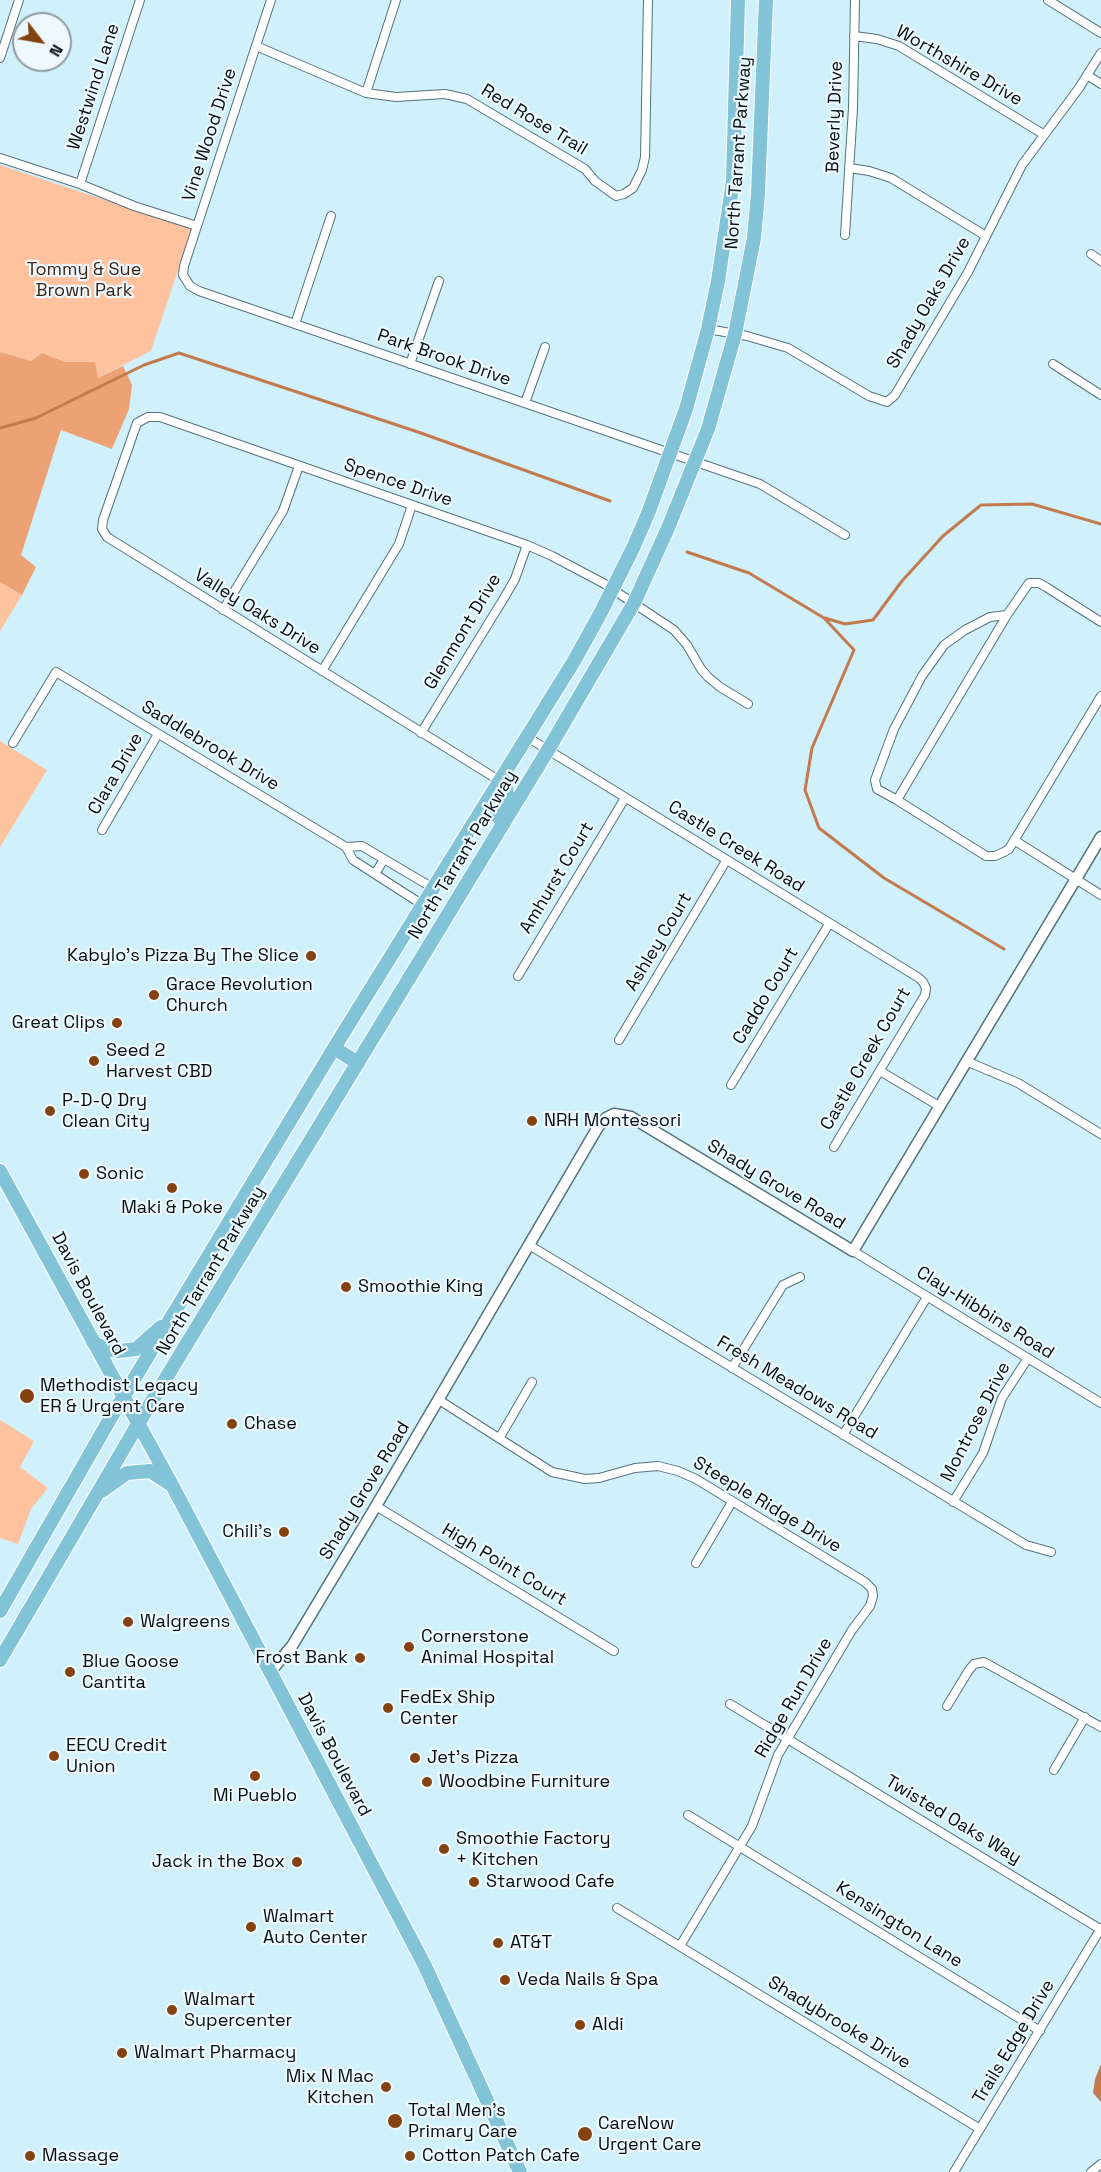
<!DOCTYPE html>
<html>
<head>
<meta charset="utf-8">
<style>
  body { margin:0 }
  #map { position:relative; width:1101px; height:2172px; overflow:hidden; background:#d0f0fc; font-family:"Space Grotesk",sans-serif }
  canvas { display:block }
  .north { position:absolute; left:12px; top:12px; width:60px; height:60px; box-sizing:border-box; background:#edf9fe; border:2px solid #909ba0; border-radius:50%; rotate:121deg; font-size:16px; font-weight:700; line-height:24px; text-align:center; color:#040e12 }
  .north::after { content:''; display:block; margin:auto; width:21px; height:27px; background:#844211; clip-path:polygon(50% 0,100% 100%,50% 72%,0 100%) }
</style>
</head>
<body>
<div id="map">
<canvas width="1101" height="2172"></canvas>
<div class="north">N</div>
</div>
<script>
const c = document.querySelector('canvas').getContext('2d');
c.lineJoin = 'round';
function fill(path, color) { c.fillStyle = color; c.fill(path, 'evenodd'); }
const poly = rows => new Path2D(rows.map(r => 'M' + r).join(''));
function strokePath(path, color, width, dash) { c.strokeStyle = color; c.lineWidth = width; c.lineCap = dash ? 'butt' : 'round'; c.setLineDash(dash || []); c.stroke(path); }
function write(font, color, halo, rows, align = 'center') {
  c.font = font + ' "Space Grotesk",sans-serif'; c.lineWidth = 4.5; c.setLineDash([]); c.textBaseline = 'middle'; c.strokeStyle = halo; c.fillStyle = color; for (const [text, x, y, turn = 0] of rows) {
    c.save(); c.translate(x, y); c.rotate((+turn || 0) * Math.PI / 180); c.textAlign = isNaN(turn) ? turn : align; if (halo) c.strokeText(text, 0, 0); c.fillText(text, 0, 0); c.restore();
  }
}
fill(poly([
  [0,165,192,229,151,351,98,378,94,362,65,362,42,353,31,361,0,352],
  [0,582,22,595,0,631],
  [0,741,47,770,0,847],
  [0,1420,34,1441,20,1467,48,1488,31,1509,18,1544,0,1538]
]), '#ffc29f');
fill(poly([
  [0,352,31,361,42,353,65,362,95,362,98,378,123,366,132,385,129,409,112,449,61,430,21,555,36,567,22,595,0,582]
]), '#eda275');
fill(poly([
  [1101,2064,1101,2102,1093,2093,1095,2079]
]), '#c27a4e');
strokePath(poly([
  [0,428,36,418,144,365,179,353,421,433,610,501],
  [687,552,749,573,824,618,854,650,812,748,805,790,819,828,884,878,1004,949],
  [825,618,845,624,873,620,902,581,943,536,981,505,1032,504,1101,524]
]), '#c27a4e', 3);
const minor = poly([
  [271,0,184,266,183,275,190,286,199,291,760,484,845,535],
  [1048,0,1101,33],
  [854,36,877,39,899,46,1043,134],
  [256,46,366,93,396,97,445,94,467,99,585,169,595,181,616,196,624,194,633,188,642,170,645,157,648,0],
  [0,58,19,0],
  [1087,75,1101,84],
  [366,93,396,0],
  [0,158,80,184,134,206,197,226],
  [849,168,869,171,891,178,986,236],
  [80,184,140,0],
  [845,235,853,108,855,0],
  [1091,254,1101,261],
  [295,324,331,216],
  [708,329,747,336,788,348,869,396,887,402,895,395,968,272,1022,165,1079,88,1101,53],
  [410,364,439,281],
  [1053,364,1101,395],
  [525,403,545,347],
  [223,610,283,511,299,466],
  [1101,622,1046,587,1039,583,1029,583,1007,615,897,800,986,856,995,856,1004,852,1009,849,1101,696],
  [322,671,399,544,412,505],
  [421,733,504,598,515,579,527,545],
  [527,737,919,978,923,982,926,988,925,995,834,1147],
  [13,743,56,672,346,847,353,860,423,905],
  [500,781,107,537,102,529,103,520,137,423,148,417,160,417,527,545,552,556,603,583,674,630,687,645,701,669,708,677,720,687,748,704],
  [897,800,877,789,875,780,894,729,922,676,944,645,965,630,990,617,1007,615],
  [102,830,158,734],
  [1014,840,1101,895],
  [346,847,362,846,433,888],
  [375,874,384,859],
  [518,976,625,798],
  [619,1040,726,861],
  [966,1061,1018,1083,1101,1134],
  [880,1071,939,1106],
  [731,1085,829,924],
  [529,1245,1026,1545,1051,1552],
  [853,1251,1101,1403],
  [732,1368,783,1285,800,1277],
  [439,1400,552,1472,585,1479,599,1478,635,1468,658,1466,678,1471,696,1479,865,1582,872,1589,873,1596,870,1606,852,1630,778,1755,752,1826,680,1946],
  [843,1435,927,1297],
  [500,1437,532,1382],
  [953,1502,983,1453,1002,1398,1028,1358],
  [376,1506,614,1651],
  [696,1563,732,1502],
  [730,1704,1100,1929],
  [947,1706,969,1670,974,1664,984,1662,1101,1727],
  [1054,1770,1085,1717],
  [688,1815,1040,2031],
  [617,1908,980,2129],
  [954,2172,1101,1928],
  [1091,2172,1101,2164]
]);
const tertiary = poly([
  [270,1672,292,1646,376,1506,598,1127,606,1118,614,1114,631,1117,853,1251,1101,837]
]);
const primary = poly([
  [498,817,505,804,507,794,506,787,500,781],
  [334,1048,358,1063],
  [0,1171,172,1485,424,1964,520,2172],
  [93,1342,105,1349,119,1351,136,1349,161,1327],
  [103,1490,127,1473,150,1471,170,1484],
  [0,1611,110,1419,334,1048,574,661,600,614,634,546,649,511,686,409,708,329,718,281,733,181,738,0],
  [0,1660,138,1424,548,750,634,603,668,528,708,429,735,334,754,238,758,194,766,0]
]);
strokePath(minor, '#55717c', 10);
strokePath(tertiary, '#55717c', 13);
strokePath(primary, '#fff', 16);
strokePath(minor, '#fff', 8);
strokePath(tertiary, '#fff', 10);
strokePath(primary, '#83c3d7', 14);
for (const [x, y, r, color] of [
  [311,956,6,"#844211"],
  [154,995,6,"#844211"],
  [117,1023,6,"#844211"],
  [94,1061,6,"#844211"],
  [50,1111,6,"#844211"],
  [532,1121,6,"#844211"],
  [84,1174,6,"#844211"],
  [172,1188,6,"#844211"],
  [346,1287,6,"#844211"],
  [27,1396,8,"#844211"],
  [232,1424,6,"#844211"],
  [284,1532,6,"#844211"],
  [128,1622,6,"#844211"],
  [409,1647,6,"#844211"],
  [360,1658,6,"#844211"],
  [70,1672,6,"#844211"],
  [388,1708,6,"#844211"],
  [54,1756,6,"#844211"],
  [415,1758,6,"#844211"],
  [255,1776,6,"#844211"],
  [427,1782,6,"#844211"],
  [444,1849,6,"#844211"],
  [297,1862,6,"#844211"],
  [474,1882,6,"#844211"],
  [251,1927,6,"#844211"],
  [498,1943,6,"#844211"],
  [505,1980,6,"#844211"],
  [172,2010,6,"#844211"],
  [580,2025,6,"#844211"],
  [122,2053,6,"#844211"],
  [386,2087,6,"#844211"],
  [395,2121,8,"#844211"],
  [585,2134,8,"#844211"],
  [30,2156,6,"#844211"],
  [410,2156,6,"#844211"]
]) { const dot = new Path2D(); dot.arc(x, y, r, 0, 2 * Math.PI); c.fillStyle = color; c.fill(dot); strokePath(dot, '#edf9fe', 2); }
write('18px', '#040e12', '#edf9fe', [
  ["Worthshire Drive",959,66,30],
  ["Westwind Lane",94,87,-72],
  ["Beverly Drive",835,117,-88],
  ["Red Rose Trail",534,120,31],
  ["Vine Wood Drive",210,135,-72],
  ["North Tarrant Parkway",739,153,-86],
  ["Shady Oaks Drive",929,303,-60],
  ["Park Brook Drive",444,358,19],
  ["Spence Drive",398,483,19],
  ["Valley Oaks Drive",257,612,32],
  ["Glenmont Drive",463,632,-59],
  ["Saddlebrook Drive",210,746,31],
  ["Clara Drive",116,774,-60],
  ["Castle Creek Road",736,847,32],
  ["North Tarrant Parkway",463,855,-59],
  ["Amhurst Court",557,878,-59],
  ["Ashley Court",659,942,-59],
  ["Caddo Court",766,996,-59],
  ["Castle Creek Court",866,1059,-60],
  ["Shady Grove Road",776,1185,31],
  ["North Tarrant Parkway",211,1271,-59],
  ["Davis Boulevard",88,1294,62],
  ["Clay-Hibbins Road",985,1313,32],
  ["Fresh Meadows Road",797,1388,31],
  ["Montrose Drive",976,1422,-63],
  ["Shady Grove Road",365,1491,-59],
  ["Steeple Ridge Drive",767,1505,31],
  ["High Point Court",504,1565,31],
  ["Ridge Run Drive",794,1698,-60],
  ["Davis Boulevard",334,1755,62],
  ["Twisted Oaks Way",953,1820,31],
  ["Kensington Lane",899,1925,32],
  ["Shadybrooke Drive",839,2023,31],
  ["Trails Edge Drive",1014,2042,-59]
]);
write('18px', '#412310', '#edf9fe', [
  ["Tommy & Sue",84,270],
  ["Brown Park",84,291]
]);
write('18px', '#040e12', '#edf9fe', [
  ["Kabylo's Pizza By The Slice",299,956,"right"],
  ["Grace Revolution",166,985],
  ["Church",166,1006],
  ["Great Clips",105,1023,"right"],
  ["Seed 2",106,1051],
  ["Harvest CBD",106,1072],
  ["P-D-Q Dry",62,1101],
  ["Clean City",62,1122],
  ["NRH Montessori",544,1121],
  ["Sonic",96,1174],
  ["Maki & Poke",172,1208,"center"],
  ["Smoothie King",358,1287],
  ["Methodist Legacy",40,1386],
  ["ER & Urgent Care",40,1407],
  ["Chase",244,1424],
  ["Chili's",272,1532,"right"],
  ["Walgreens",140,1622],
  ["Cornerstone",421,1637],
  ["Animal Hospital",421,1658],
  ["Frost Bank",348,1658,"right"],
  ["Blue Goose",82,1662],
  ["Cantita",82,1683],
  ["FedEx Ship",400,1698],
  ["Center",400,1719],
  ["EECU Credit",66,1746],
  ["Union",66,1767],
  ["Jet's Pizza",427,1758],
  ["Woodbine Furniture",439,1782],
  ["Mi Pueblo",255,1796,"center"],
  ["Smoothie Factory",456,1839],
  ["+ Kitchen",456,1860],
  ["Jack in the Box",285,1862,"right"],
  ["Starwood Cafe",486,1882],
  ["Walmart",263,1917],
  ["Auto Center",263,1938],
  ["AT&T",510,1943],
  ["Veda Nails & Spa",517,1980],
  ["Walmart",184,2000],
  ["Supercenter",184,2021],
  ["Aldi",592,2025],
  ["Walmart Pharmacy",134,2053],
  ["Mix N Mac",374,2077,"right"],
  ["Kitchen",374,2098,"right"],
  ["Total Men's",408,2111],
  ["Primary Care",408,2132],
  ["CareNow",598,2124],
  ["Urgent Care",598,2145],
  ["Massage",42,2156],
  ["Cotton Patch Cafe",422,2156]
], 'left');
</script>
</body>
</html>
